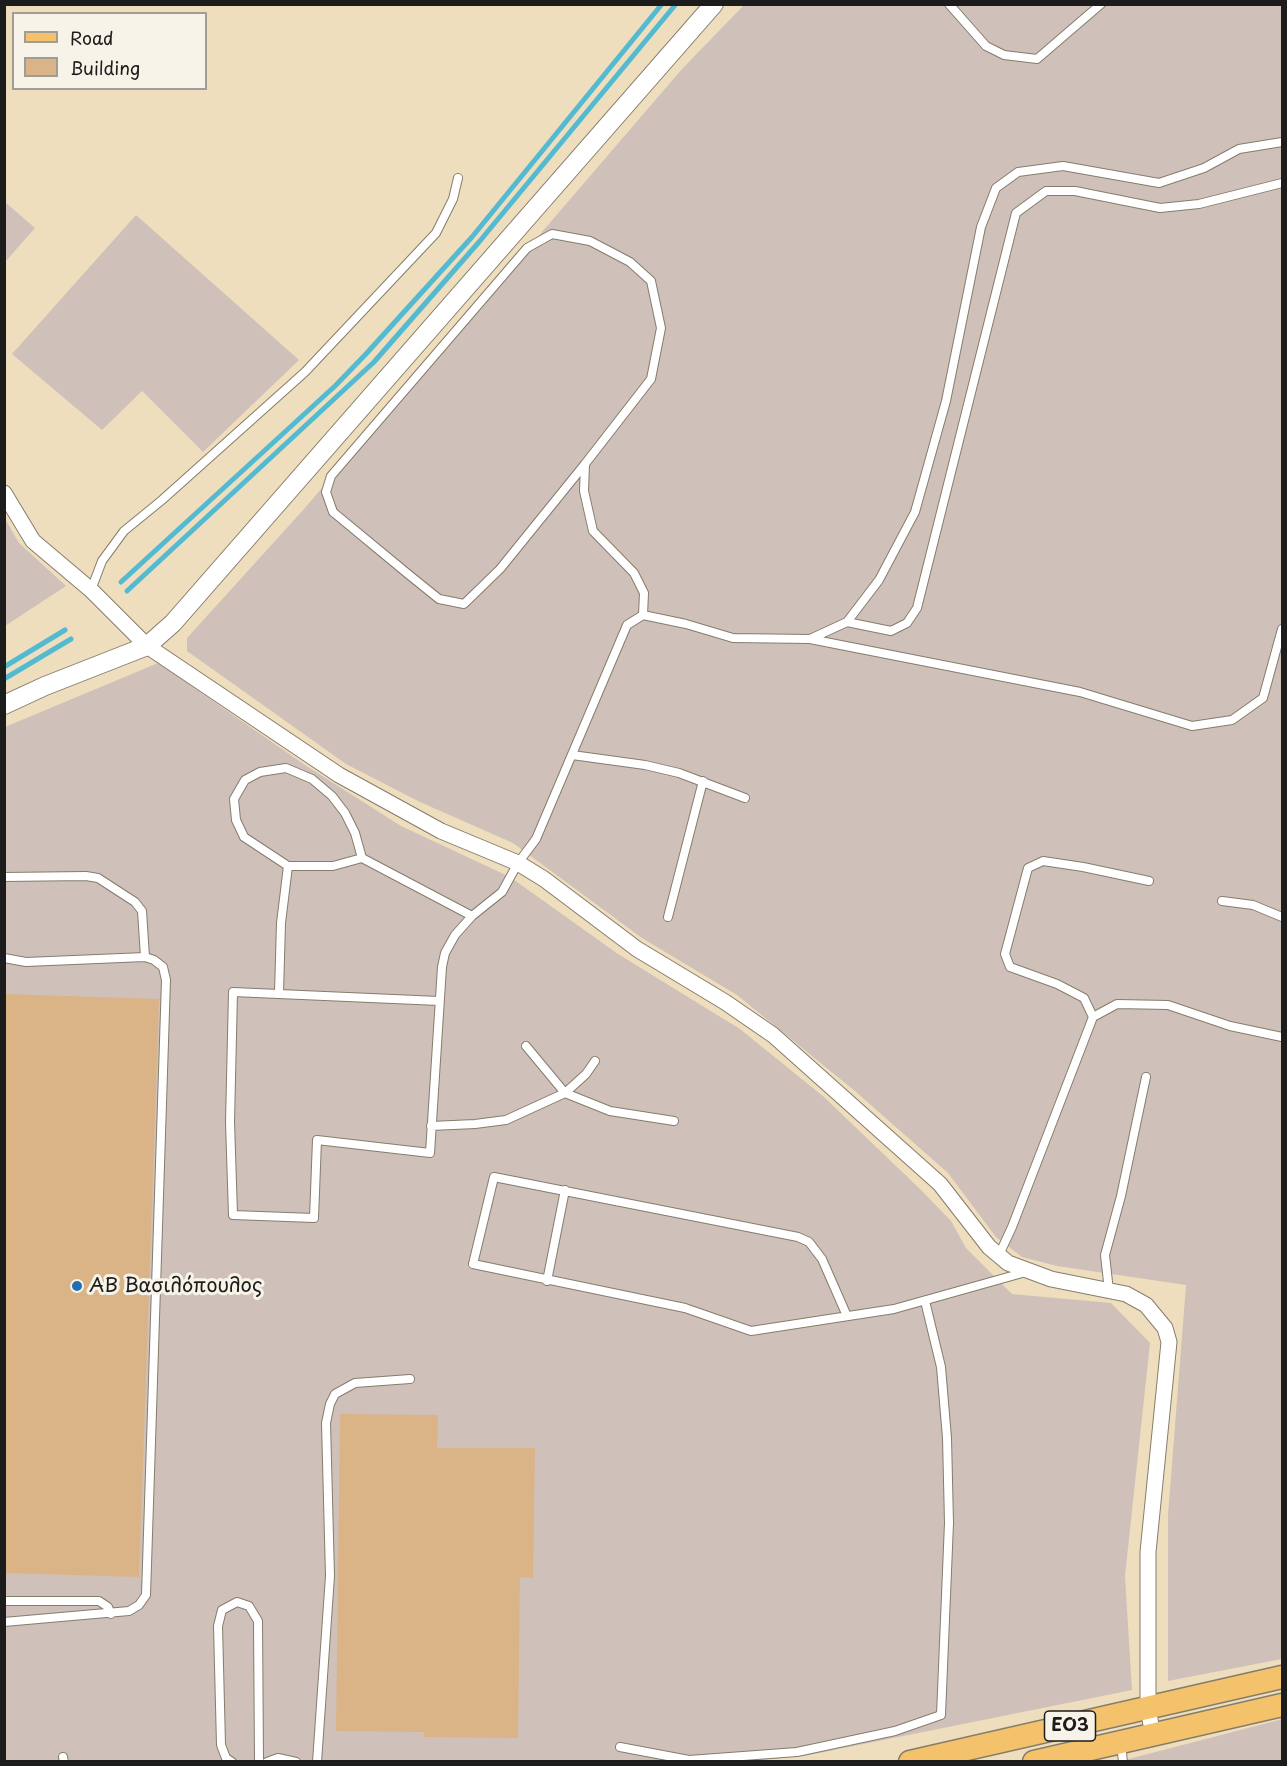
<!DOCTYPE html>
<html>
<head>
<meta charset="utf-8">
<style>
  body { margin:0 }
  #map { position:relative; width:1287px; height:1766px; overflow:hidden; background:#eedebd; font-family:"Playpen Sans",sans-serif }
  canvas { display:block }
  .frame { position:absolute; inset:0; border:6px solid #1c1c1c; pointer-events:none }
  .legend { position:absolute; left:12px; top:12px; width:195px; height:78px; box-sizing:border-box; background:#f7f3e8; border:2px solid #9f9d96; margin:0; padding:8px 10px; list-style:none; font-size:18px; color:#1c1c1c }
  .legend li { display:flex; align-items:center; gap:12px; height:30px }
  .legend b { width:30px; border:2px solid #9f9d96 }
</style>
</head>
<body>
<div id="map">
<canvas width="1287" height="1766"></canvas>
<div class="frame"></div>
<ul class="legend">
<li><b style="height:8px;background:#f4c26a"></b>Road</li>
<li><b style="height:16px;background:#dab486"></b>Building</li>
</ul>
</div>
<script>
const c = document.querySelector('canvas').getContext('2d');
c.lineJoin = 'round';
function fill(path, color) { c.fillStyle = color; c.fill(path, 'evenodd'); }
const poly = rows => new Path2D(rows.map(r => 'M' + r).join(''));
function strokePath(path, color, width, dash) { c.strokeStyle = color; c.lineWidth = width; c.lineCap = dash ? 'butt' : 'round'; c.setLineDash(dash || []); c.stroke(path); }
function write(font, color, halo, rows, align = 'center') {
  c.font = font + ' "Playpen Sans",sans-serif'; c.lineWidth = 6; c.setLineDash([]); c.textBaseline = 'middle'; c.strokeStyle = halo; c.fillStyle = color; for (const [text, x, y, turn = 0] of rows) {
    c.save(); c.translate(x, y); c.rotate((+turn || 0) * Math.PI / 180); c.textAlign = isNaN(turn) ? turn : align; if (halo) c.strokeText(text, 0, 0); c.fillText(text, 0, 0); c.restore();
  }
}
fill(poly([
  [744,5,1282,5,1282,1659,1168,1681,1168,1515,1186,1285,1057,1266,1022,1257,996,1237,948,1173,855,1091,737,995,642,938,513,843,420,802,346,764,187,651,187,638,304,509,682,69],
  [5,202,35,228,5,262,4,262],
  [136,215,299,360,203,452,142,391,102,430,12,354],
  [5,519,19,543,66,586,5,626],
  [158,663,305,765,401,826,510,877,618,954,740,1029,824,1097,922,1191,951,1221,966,1248,1012,1294,1111,1303,1150,1343,1125,1576,1132,1690,804,1756,750,1761,5,1762,5,727],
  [1282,1718,1282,1761,1117,1762,1279,1720]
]), '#cfc0ba');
strokePath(poly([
  [121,582,335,386,365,355,472,237,662,4],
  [127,591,374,362,479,242,676,4],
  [4,667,65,630],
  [4,679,71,639]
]), '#53bad1', 5);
fill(poly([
  [5,994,159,999,139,1577,5,1573],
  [340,1414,438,1415,437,1448,535,1448,533,1578,520,1577,518,1738,424,1737,424,1732,336,1731]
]), '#dab486');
const service = poly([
  [949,4,986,46,1004,55,1037,59,1101,4],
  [585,464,500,569,464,604,439,599,408,574,333,512,326,492,331,476,527,248,552,234,590,241,630,262,651,281,661,328,651,379,585,464,584,491,593,531,634,573,644,593,643,615],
  [91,590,102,561,124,531,162,500,305,372,436,233,453,199,458,178],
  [847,622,891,631,907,623,917,608,1016,213,1046,191,1075,191,1160,208,1199,204,1282,183],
  [810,639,1080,692,1192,726,1232,720,1263,698,1282,629],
  [572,755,645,765,679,773,745,798],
  [362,858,355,833,345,813,332,796,312,779,286,768,260,772,245,780,234,799,236,820,244,837,288,866,333,866,362,858,472,916],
  [4,877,86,876,98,878,135,902,142,911,145,957],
  [1222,901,1253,905,1282,917],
  [668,917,703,781],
  [4,958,26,962,145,957,154,960,163,967,166,980,146,1595,139,1605,129,1611,4,1622],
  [279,993,281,923,288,866],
  [439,1001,233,992,230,1122,233,1215,314,1218,317,1140,430,1153,442,967,445,953,455,935,472,916,502,892,518,863,536,839,627,625,643,615,686,624,733,638,810,639,847,622,879,580,915,512,946,401,981,227,996,188,1018,172,1063,166,1159,183,1204,168,1239,149,1282,142],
  [1093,1017,1084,998,1057,984,1010,967,1005,954,1028,868,1043,861,1083,867,1149,881],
  [526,1046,565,1093,610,1111,674,1121],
  [431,1126,475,1124,506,1120,565,1093,586,1074,595,1061],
  [999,1255,1012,1227,1093,1017,1117,1004,1168,1005,1230,1026,1282,1037],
  [547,1281,565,1190],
  [1109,1291,1105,1255,1121,1196,1146,1077],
  [847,1316,822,1259,809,1242,798,1237,494,1177,473,1264,685,1308,751,1331,894,1309,1026,1272],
  [4,1601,99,1601,108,1607,111,1614],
  [1121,1744,1123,1762],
  [620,1747,689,1760,797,1752,895,1731,941,1715,949,1523,947,1438,941,1367,925,1301],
  [63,1757,64,1762],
  [232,1762,226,1758,221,1745,218,1626,222,1610,237,1602,249,1606,258,1621,259,1762],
  [267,1762,278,1758,296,1762],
  [317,1762,330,1576,326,1423,330,1404,335,1394,355,1383,410,1379]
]);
const minor = poly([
  [4,493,33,541,91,590,147,646,339,775,441,831,518,863,544,879,637,949,725,1002,773,1035,940,1184,989,1247,1008,1263,1051,1279,1126,1294,1146,1305,1165,1328,1169,1342,1148,1552,1148,1708,1153,1736]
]);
const tertiary = poly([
  [4,705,45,686,147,646,173,623,714,4]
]);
const primary = poly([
  [910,1762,1282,1677],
  [1034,1762,1282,1705]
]);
strokePath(service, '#857d6c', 10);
strokePath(minor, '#857d6c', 17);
strokePath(tertiary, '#857d6c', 20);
strokePath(primary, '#857d6c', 25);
strokePath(service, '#fff', 8);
strokePath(minor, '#fff', 15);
strokePath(tertiary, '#fff', 18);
strokePath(primary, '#f4c26a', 22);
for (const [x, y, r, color] of [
  [77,1286,6,"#1f6fb2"]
]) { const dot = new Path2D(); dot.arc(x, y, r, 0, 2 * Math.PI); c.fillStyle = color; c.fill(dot); strokePath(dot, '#f7f3e8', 2); }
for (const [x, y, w] of [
  [1070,1726,51]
]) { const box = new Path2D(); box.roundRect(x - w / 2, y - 15, w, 30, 4.5); c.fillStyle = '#f7f3e8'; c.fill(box); strokePath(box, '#1c1c1c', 1.5); }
write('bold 18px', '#1c1c1c', null, [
  ["ΕΟ3",1070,1726]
]);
write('20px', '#1c1c1c', '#f7f3e8', [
  ["ΑΒ Βασιλόπουλος",89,1286]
], 'left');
</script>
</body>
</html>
